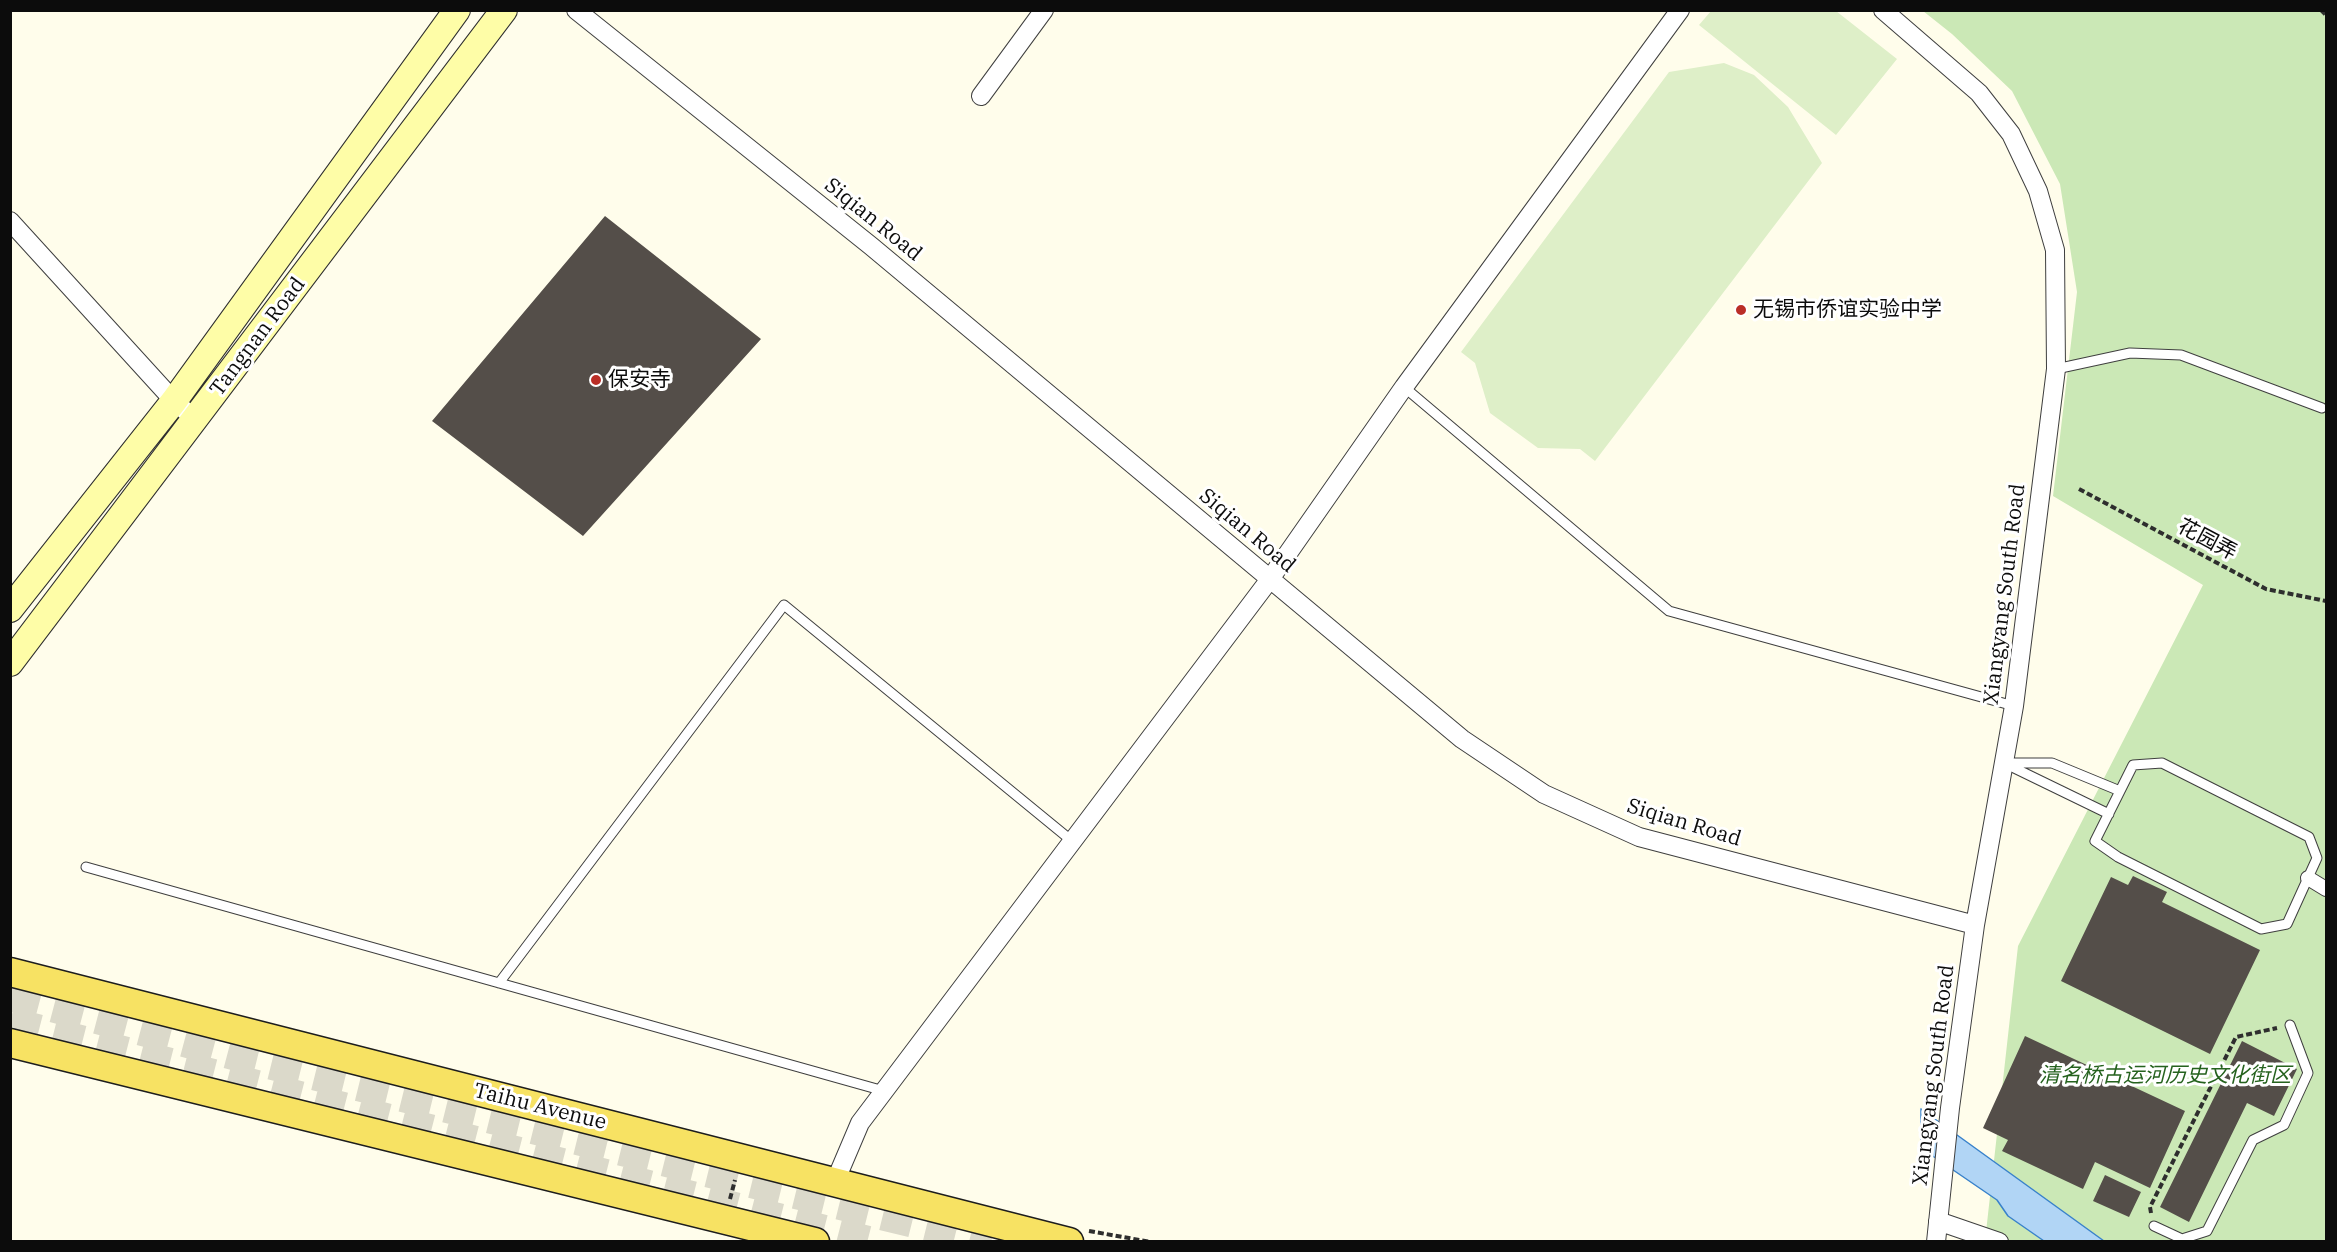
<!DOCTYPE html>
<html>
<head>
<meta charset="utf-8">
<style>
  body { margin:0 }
  #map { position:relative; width:2337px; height:1252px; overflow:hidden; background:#fffdeb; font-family:"IBM Plex Serif",serif }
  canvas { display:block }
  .frame { position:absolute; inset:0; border:12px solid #0c0c0c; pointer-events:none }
</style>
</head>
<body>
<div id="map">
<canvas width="2337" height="1252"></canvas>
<div class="frame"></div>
</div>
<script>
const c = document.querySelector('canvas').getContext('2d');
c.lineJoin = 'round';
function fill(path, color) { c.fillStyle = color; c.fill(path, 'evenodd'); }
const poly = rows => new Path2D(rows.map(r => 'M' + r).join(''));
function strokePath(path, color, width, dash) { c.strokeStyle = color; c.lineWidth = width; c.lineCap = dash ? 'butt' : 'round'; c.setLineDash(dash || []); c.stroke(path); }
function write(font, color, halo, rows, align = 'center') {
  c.font = font + ' "IBM Plex Serif","Noto Sans SC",serif'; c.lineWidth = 6; c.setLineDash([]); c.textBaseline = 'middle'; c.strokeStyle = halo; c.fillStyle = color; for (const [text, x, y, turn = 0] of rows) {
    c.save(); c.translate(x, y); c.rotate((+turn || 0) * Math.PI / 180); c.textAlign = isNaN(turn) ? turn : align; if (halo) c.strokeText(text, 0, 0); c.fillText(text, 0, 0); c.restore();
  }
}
fill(poly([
  [1923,11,2326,11,2326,1241,1985,1241,2018,946,2203,585,2053,496,2077,292,2060,184,2012,91,1952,34]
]), '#cbe8b6');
fill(poly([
  [1711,11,1836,11,1897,59,1836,135,1699,25],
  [1724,63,1754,75,1788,107,1822,163,1595,461,1580,449,1538,448,1490,413,1475,363,1461,352,1669,72]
]), '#deefc8');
const water = poly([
  [1921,1109,2104,1241,2044,1241,2008,1216,1997,1200,1921,1148,1921,1109]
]);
fill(water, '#b1d5f5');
strokePath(water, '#3982cb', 1.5);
fill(poly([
  [605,216,761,339,583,536,432,421],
  [2133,876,2167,892,2162,902,2260,950,2210,1054,2061,981,2111,877,2128,885],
  [2025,1036,2185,1111,2150,1188,2095,1162,2083,1189,2002,1151,2008,1140,1983,1128],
  [2242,1041,2297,1069,2274,1116,2247,1103,2189,1222,2160,1207],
  [2105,1175,2141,1192,2129,1217,2093,1201]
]), '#544e49');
strokePath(poly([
  [10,996,252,1060,991,1242],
  [10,1022,872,1242]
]), '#dbd9ca', 30, [30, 15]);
const service = poly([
  [2056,369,2130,353,2181,355,2322,408],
  [1404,387,1669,611,2014,706],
  [2004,763,2052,763,2120,791],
  [2162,763,2309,837,2317,858,2287,924,2261,929,2118,857,2095,841,2133,765,2162,763],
  [2006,764,2109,814],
  [86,867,884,1091],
  [499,983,784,605,1072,841],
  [2154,1226,2182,1239,2207,1231,2253,1140,2284,1125,2308,1073,2290,1025]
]);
const pedestrian = poly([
  [2308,878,2326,889]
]);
const minor = poly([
  [576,10,871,246,1462,739,1544,794,1639,837,1975,925],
  [1883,10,1979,93,2011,134,2038,191,2055,250,2056,369,2014,706,1975,925,1950,1108,1936,1242],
  [981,96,1044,10],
  [10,221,174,401,195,419],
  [838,1183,840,1170,860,1123,1270,579,1404,387,1680,10],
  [1938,1221,1999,1242]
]);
const secondary = poly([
  [10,609,174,401,457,10],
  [10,663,504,10]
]);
const primary = poly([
  [10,972,1069,1242],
  [10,1043,815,1242]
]);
strokePath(service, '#3f3f3f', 11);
strokePath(pedestrian, '#3f3f3f', 16);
strokePath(minor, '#3f3f3f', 20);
strokePath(secondary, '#2e2e2e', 28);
strokePath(primary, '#1d1d1d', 31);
strokePath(poly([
  [2321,10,2326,15],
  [2079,489,2266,589,2326,601],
  [730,1199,735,1180],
  [2151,1213,2150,1207,2236,1037,2277,1028],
  [1089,1231,1151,1242]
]), '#2e2e2e', 4, [6, 3]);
strokePath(service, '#fff', 9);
strokePath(pedestrian, '#fff', 14);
strokePath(minor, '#fff', 18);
strokePath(secondary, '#fefda7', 26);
strokePath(primary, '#f7e263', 28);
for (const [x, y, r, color] of [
  [1741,310,6,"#ba2e26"],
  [596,380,6,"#ba2e26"]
]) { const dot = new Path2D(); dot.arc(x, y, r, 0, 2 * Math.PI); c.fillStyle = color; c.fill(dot); strokePath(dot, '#fff', 2); }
write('21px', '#0c0c0c', '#fff', [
  ["Siqian Road",873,220,39],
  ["Tangnan Road",258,337,-53],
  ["Siqian Road",1247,531,40],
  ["花园弄",2207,540,28],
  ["Xiangyang South Road",2005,594,-83],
  ["Siqian Road",1684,823,17],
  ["Xiangyang South Road",1934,1075,-83],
  ["Taihu Avenue",540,1107,14]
]);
write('21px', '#0c0c0c', '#fff', [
  ["无锡市侨谊实验中学",1753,310],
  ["保安寺",608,380]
], 'left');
write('italic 21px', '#25621e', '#fff', [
  ["清名桥古运河历史文化街区",2165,1076]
]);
</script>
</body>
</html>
